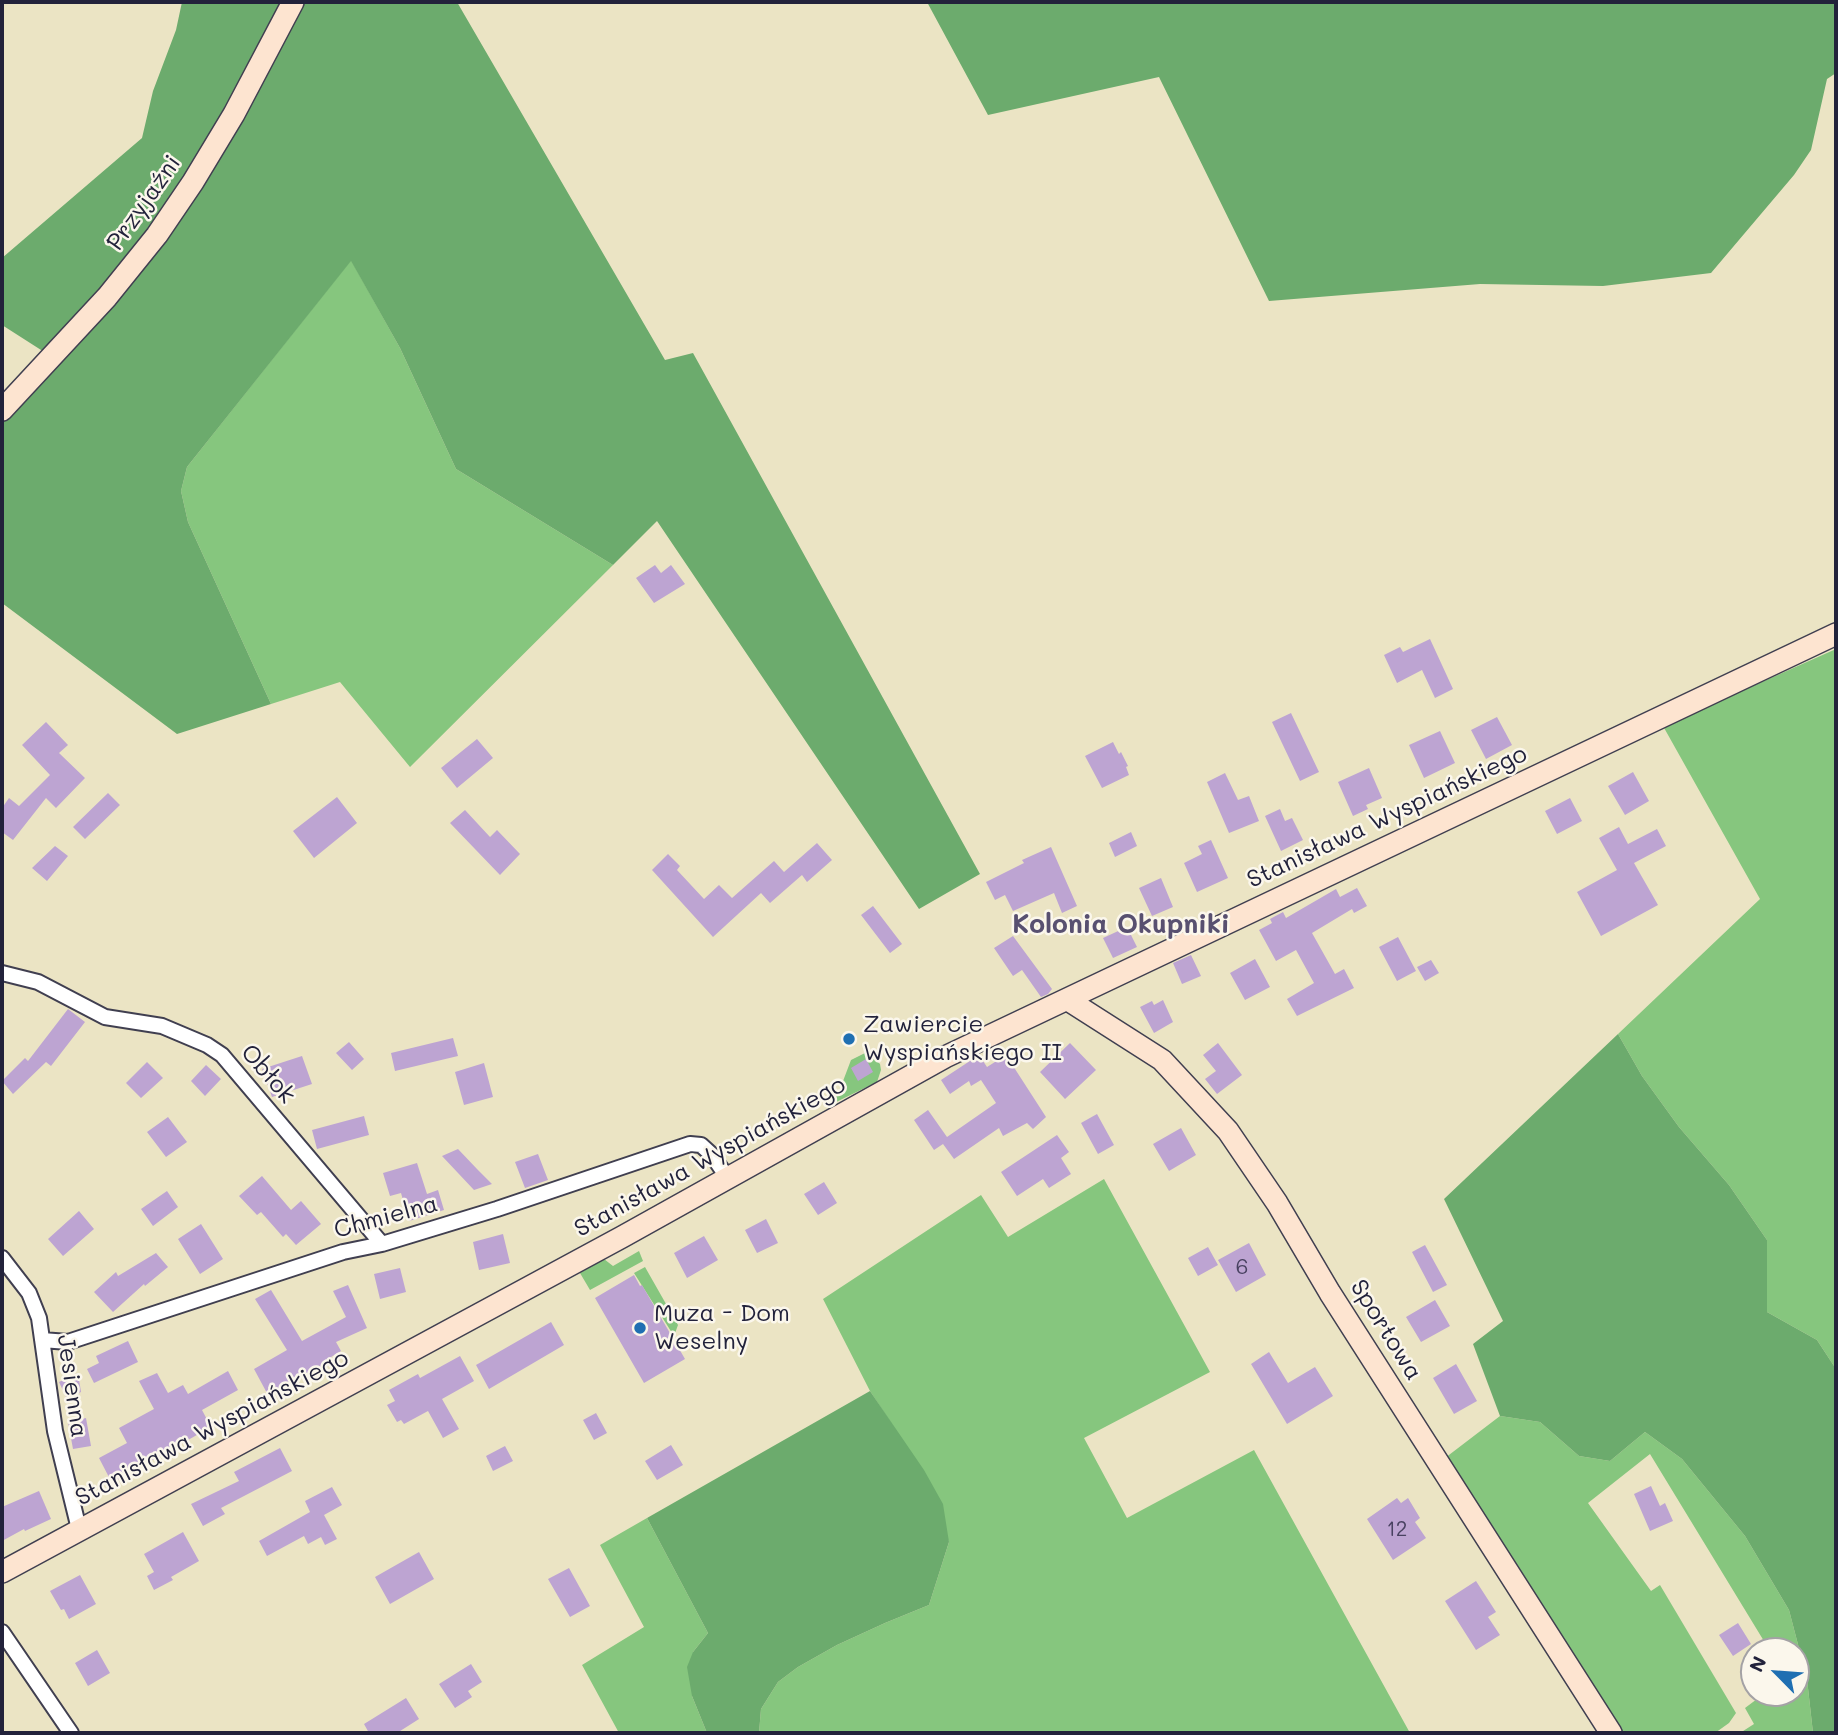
<!DOCTYPE html>
<html>
<head>
<meta charset="utf-8">
<style>
  body { margin:0 }
  #map { position:relative; width:1838px; height:1735px; overflow:hidden; background:#ebe4c4; font-family:Mali,sans-serif }
  canvas { display:block }
  .frame { position:absolute; inset:0; border:4px solid #22223b; pointer-events:none }
  .north { position:absolute; left:1740px; top:1637px; width:70px; height:70px; box-sizing:border-box; background:#fbf7ec; border:2px solid #a4a2a5; border-radius:50%; rotate:295deg; font-size:19px; font-weight:700; line-height:28px; text-align:center; color:#22223b }
  .north::after { content:''; display:block; margin:auto; width:24px; height:32px; background:#1f6fb2; clip-path:polygon(50% 0,100% 100%,50% 72%,0 100%) }
</style>
</head>
<body>
<div id="map">
<canvas width="1838" height="1735"></canvas>
<div class="frame"></div>
<div class="north">N</div>
</div>
<script>
const c = document.querySelector('canvas').getContext('2d');
c.lineJoin = 'round';
function fill(path, color) { c.fillStyle = color; c.fill(path, 'evenodd'); }
const poly = rows => new Path2D(rows.map(r => 'M' + r).join(''));
function strokePath(path, color, width, dash) { c.strokeStyle = color; c.lineWidth = width; c.lineCap = dash ? 'butt' : 'round'; c.setLineDash(dash || []); c.stroke(path); }
function write(font, color, halo, rows, align = 'center') {
  c.font = font + ' Mali,sans-serif'; c.lineWidth = 5; c.setLineDash([]); c.textBaseline = 'middle'; c.strokeStyle = halo; c.fillStyle = color; for (const [text, x, y, turn = 0] of rows) {
    c.save(); c.translate(x, y); c.rotate((+turn || 0) * Math.PI / 180); c.textAlign = isNaN(turn) ? turn : align; if (halo) c.strokeText(text, 0, 0); c.fillText(text, 0, 0); c.restore();
  }
}
fill(poly([
  [351,260,400,348,456,469,613,565,410,767,340,682,271,704,188,522,181,491,187,467],
  [1836,649,1836,1369,1817,1340,1767,1312,1767,1240,1729,1185,1679,1127,1642,1076,1618,1034,1760,899,1663,726],
  [865,1053,871,1055,880,1064,881,1070,877,1082,828,1106,840,1089,851,1060],
  [1104,1179,1210,1372,1084,1438,1127,1518,1254,1450,1410,1733,759,1733,761,1709,778,1682,798,1667,837,1645,885,1623,929,1605,949,1542,895,1429,870,1391,823,1299,981,1195,1008,1237],
  [639,1251,643,1261,590,1290,580,1273,604,1259,613,1266],
  [645,1267,678,1325,674,1336,634,1273],
  [1500,1416,1540,1422,1579,1456,1610,1461,1645,1432,1682,1459,1745,1536,1789,1610,1807,1679,1813,1733,1740,1733,1754,1724,1745,1708,1765,1693,1796,1693,1796,1651,1770,1651,1650,1454,1588,1503,1651,1591,1660,1585,1736,1713,1729,1723,1715,1733,1623,1733,1523,1574,1445,1458],
  [647,1518,708,1633,693,1652,692,1696,707,1733,619,1733,582,1665,644,1627,600,1545]
]), '#86c67e');
fill(poly([
  [182,2,457,2,665,360,693,353,980,874,919,909,657,521,613,565,456,469,400,348,351,261,187,467,181,491,188,522,271,704,177,734,2,603,2,417,52,357,2,325,2,258,142,138,153,91,176,30],
  [927,2,1836,2,1836,73,1827,79,1811,150,1794,175,1711,273,1603,286,1480,284,1269,301,1159,77,988,115],
  [1618,1034,1642,1076,1679,1127,1729,1185,1767,1240,1767,1312,1817,1340,1836,1369,1836,1733,1813,1733,1807,1679,1789,1610,1745,1536,1682,1459,1645,1432,1610,1461,1579,1456,1540,1422,1500,1416,1473,1344,1503,1321,1444,1199],
  [870,1391,924,1470,943,1504,949,1542,929,1605,885,1623,837,1645,798,1667,778,1682,761,1709,759,1733,707,1733,692,1696,687,1667,693,1652,708,1633,647,1518]
]), '#6cab6d');
fill(poly([
  [655,565,661,573,671,565,685,584,654,603,636,578],
  [1430,639,1453,689,1435,698,1422,670,1397,683,1384,655,1400,647,1403,652],
  [1291,713,1319,772,1300,781,1272,722],
  [1497,717,1512,745,1486,759,1471,730],
  [46,722,68,745,59,753,85,778,56,808,46,798,13,840,2,832,2,808,9,798,19,806,50,775,22,745],
  [1440,731,1455,763,1424,778,1409,745],
  [477,739,493,758,457,788,441,768],
  [1113,742,1119,754,1121,752,1128,766,1126,767,1129,775,1102,788,1085,756],
  [1369,768,1382,798,1366,805,1368,809,1353,816,1338,782],
  [1633,772,1649,801,1625,815,1608,786],
  [1225,773,1238,800,1249,796,1259,821,1229,833,1207,782],
  [108,793,120,805,85,839,73,827],
  [337,797,357,823,314,858,293,831],
  [1570,798,1582,821,1557,834,1545,811],
  [1280,809,1285,821,1292,818,1303,840,1281,851,1265,816],
  [465,810,490,837,497,830,520,854,500,875,450,823],
  [1619,827,1628,844,1657,829,1666,846,1634,863,1658,905,1601,936,1577,892,1617,870,1599,838],
  [1131,832,1137,846,1115,857,1109,843],
  [1211,840,1228,878,1197,892,1184,863,1202,854,1198,846],
  [817,843,832,860,807,882,802,875,770,903,761,893,713,937,652,870,668,854,680,866,677,870,704,899,719,885,732,898,774,861,784,872],
  [55,846,68,856,47,881,32,868],
  [1051,847,1077,906,1062,913,1054,893,1013,911,1005,895,995,900,986,882,1024,863,1022,860],
  [1161,878,1173,907,1152,916,1139,888],
  [1357,888,1367,906,1354,913,1352,909,1312,933,1335,974,1344,969,1354,988,1297,1016,1287,999,1314,983,1296,950,1276,961,1259,930,1272,923,1270,919,1283,912,1286,918,1336,889,1340,897],
  [873,906,902,944,890,953,861,915],
  [1127,927,1137,947,1113,958,1103,938],
  [1013,936,1052,989,1048,994,1041,997,1022,970,1013,976,994,948],
  [1398,937,1416,971,1397,981,1379,947],
  [1191,955,1201,976,1182,984,1173,963],
  [1255,959,1270,987,1245,1000,1230,973],
  [1431,960,1439,973,1425,981,1417,967],
  [1163,1000,1173,1022,1154,1033,1140,1007,1152,1001,1154,1005],
  [68,1009,85,1022,51,1066,46,1062,13,1094,2,1081,25,1058,28,1061],
  [453,1038,458,1056,395,1071,391,1053],
  [349,1042,364,1059,352,1070,336,1053],
  [1070,1043,1096,1070,1065,1099,1040,1072],
  [1218,1043,1242,1075,1217,1094,1205,1079,1216,1071,1203,1055],
  [979,1055,987,1067,1006,1055,1046,1117,1033,1129,1027,1123,1003,1136,999,1128,954,1159,943,1144,934,1150,914,1120,928,1110,947,1137,996,1103,981,1080,971,1086,969,1081,950,1094,941,1080],
  [302,1056,312,1084,272,1097,262,1069],
  [866,1059,873,1072,858,1081,851,1068],
  [147,1062,163,1078,141,1098,126,1083],
  [484,1063,493,1097,464,1105,455,1072],
  [206,1065,221,1079,205,1096,191,1081],
  [1097,1114,1114,1145,1098,1154,1081,1123],
  [364,1116,369,1135,317,1149,312,1130],
  [168,1117,187,1142,166,1157,147,1132],
  [1181,1128,1196,1155,1169,1171,1153,1144],
  [1057,1135,1069,1152,1061,1158,1071,1174,1049,1188,1043,1179,1017,1196,1001,1172],
  [458,1149,477,1169,492,1184,474,1190,442,1156],
  [538,1154,548,1180,525,1188,515,1162],
  [417,1163,427,1194,438,1190,444,1210,409,1221,401,1193,390,1196,383,1173],
  [262,1176,291,1210,301,1201,321,1224,296,1245,286,1234,283,1237,261,1212,257,1215,239,1196],
  [824,1182,837,1203,818,1215,804,1194],
  [167,1191,178,1207,153,1226,141,1209],
  [79,1211,94,1229,63,1256,48,1239],
  [766,1219,778,1243,757,1253,745,1230],
  [201,1224,223,1259,200,1274,178,1239],
  [503,1234,510,1263,479,1270,473,1242],
  [704,1236,718,1260,687,1278,674,1253],
  [1249,1243,1266,1275,1236,1292,1218,1260],
  [1425,1245,1447,1285,1433,1292,1412,1252],
  [1208,1247,1218,1265,1198,1276,1188,1258],
  [156,1253,168,1267,145,1286,144,1284,113,1312,94,1292,116,1272,118,1276],
  [400,1268,406,1292,380,1299,374,1274],
  [634,1275,640,1286,642,1285,685,1359,644,1383,595,1298],
  [348,1285,367,1328,336,1342,341,1351,331,1357,334,1362,320,1370,318,1367,268,1395,254,1369,287,1350,255,1299,271,1290,302,1341,346,1317,333,1291],
  [1435,1300,1450,1326,1421,1342,1406,1317],
  [551,1322,564,1345,489,1389,476,1365],
  [128,1341,138,1362,94,1383,87,1369,99,1363,96,1356],
  [1269,1352,1288,1383,1315,1367,1333,1396,1287,1424,1251,1364],
  [460,1356,474,1381,442,1399,459,1429,443,1438,428,1411,404,1424,401,1420,397,1422,387,1405,395,1401,389,1390,418,1374,420,1378],
  [1456,1364,1477,1401,1454,1414,1433,1378],
  [228,1371,238,1390,202,1410,211,1427,112,1483,99,1458,127,1443,119,1428,154,1409,139,1381,157,1373,168,1393,183,1385,188,1394],
  [78,1373,81,1392,67,1399,59,1382],
  [596,1413,607,1433,594,1440,583,1420],
  [86,1418,91,1446,73,1449,68,1422],
  [671,1445,683,1465,657,1480,645,1461],
  [505,1446,513,1461,493,1471,486,1456],
  [280,1448,292,1471,221,1508,225,1514,203,1526,191,1504,239,1481,234,1472],
  [1651,1486,1660,1506,1665,1503,1673,1521,1650,1531,1634,1494],
  [332,1487,342,1505,324,1515,337,1539,325,1545,321,1537,308,1544,304,1536,267,1556,259,1541,310,1512,305,1501],
  [39,1491,51,1519,25,1531,24,1529,2,1541,2,1507],
  [1397,1498,1401,1503,1408,1498,1420,1518,1415,1522,1426,1538,1393,1560,1367,1519],
  [183,1532,199,1561,171,1577,173,1580,154,1590,147,1576,154,1572,144,1554],
  [419,1552,434,1579,390,1604,375,1577],
  [569,1568,590,1606,570,1617,548,1579],
  [80,1575,96,1604,69,1619,64,1609,61,1610,50,1591],
  [1476,1581,1496,1612,1488,1617,1500,1635,1476,1650,1445,1601],
  [1738,1623,1751,1644,1733,1656,1719,1635],
  [97,1650,110,1673,88,1686,75,1663],
  [471,1664,482,1682,468,1691,472,1697,455,1708,439,1684],
  [406,1698,419,1719,397,1733,369,1733,364,1724]
]), '#bda4d2');
const street = poly([
  [2,973,38,982,105,1017,162,1026,207,1045,222,1055,382,1244],
  [2,1258,29,1293,39,1318,55,1431,79,1529],
  [42,1340,68,1342,343,1252,382,1244,497,1209,690,1144,701,1145,712,1155,727,1177],
  [2,1632,71,1733]
]);
const secondary = poly([
  [2,410,107,297,157,235,193,182,234,114,293,2],
  [1068,1000,1162,1060,1228,1131,1277,1203,1330,1293,1611,1733],
  [2,1572,622,1237,945,1057,1836,634]
]);
strokePath(street, '#403f50', 18);
strokePath(secondary, '#403f50', 24);
strokePath(street, '#fff', 14);
strokePath(secondary, '#fde4d0', 21);
for (const [x, y, r, color] of [
  [849,1039,7,"#1f6fb2"],
  [640,1328,7,"#1f6fb2"]
]) { const dot = new Path2D(); dot.arc(x, y, r, 0, 2 * Math.PI); c.fillStyle = color; c.fill(dot); strokePath(dot, '#fbf7ec', 2.5); }
write('21px', '#494261', null, [
  ["6",1242,1268],
  ["12",1397,1530]
]);
write('24px', '#22223b', '#fbf7ec', [
  ["Przyjaźni",144,203,-55],
  ["Stanisława Wyspiańskiego",1387,817,-25],
  ["Obłok",268,1074,49],
  ["Stanisława Wyspiańskiego",710,1157,-29],
  ["Chmielna",386,1217,-15],
  ["Sportowa",1386,1330,58],
  ["Jesienna",72,1386,82],
  ["Stanisława Wyspiańskiego",212,1428,-28]
]);
write('24px', '#22223b', '#fbf7ec', [
  ["Zawiercie",863,1025],
  ["Wyspiańskiego II",863,1053],
  ["Muza - Dom",654,1314],
  ["Weselny",654,1342]
], 'left');
write('bold 26px', '#585070', '#fbf7ec', [
  ["Kolonia Okupniki",1121,925]
]);
</script>
</body>
</html>
